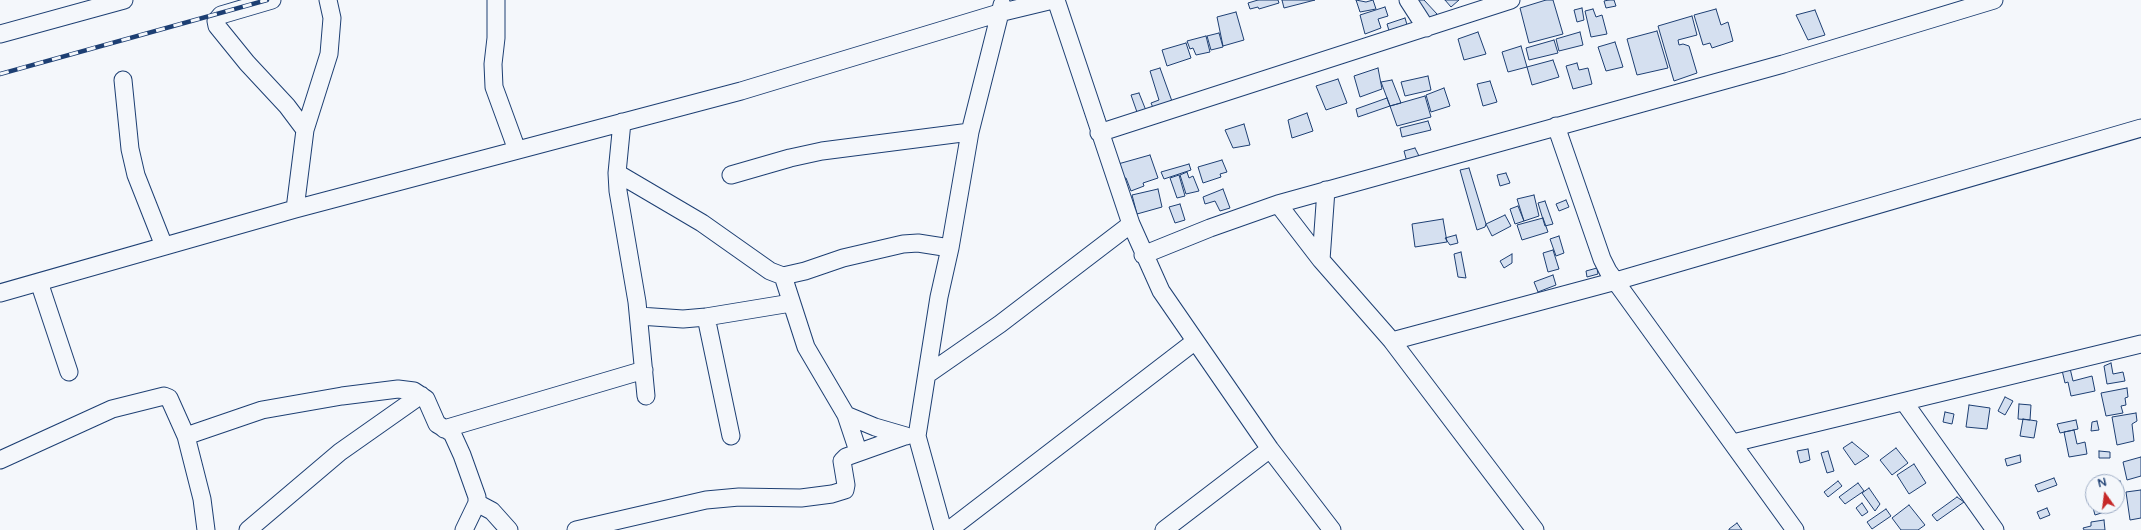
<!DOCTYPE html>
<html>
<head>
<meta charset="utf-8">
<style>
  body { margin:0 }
  #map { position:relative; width:2141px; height:530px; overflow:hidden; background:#f4f7fb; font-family:"Varela Round",sans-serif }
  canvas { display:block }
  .north { position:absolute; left:2085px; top:474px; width:40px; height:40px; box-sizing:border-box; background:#f4f7fb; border:1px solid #9eadc5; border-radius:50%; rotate:346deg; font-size:11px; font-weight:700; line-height:16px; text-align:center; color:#1d3f73 }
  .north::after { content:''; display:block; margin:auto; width:14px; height:18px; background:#c62828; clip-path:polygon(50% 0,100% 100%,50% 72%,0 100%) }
</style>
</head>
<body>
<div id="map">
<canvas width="2141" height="530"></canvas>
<div class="north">N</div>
</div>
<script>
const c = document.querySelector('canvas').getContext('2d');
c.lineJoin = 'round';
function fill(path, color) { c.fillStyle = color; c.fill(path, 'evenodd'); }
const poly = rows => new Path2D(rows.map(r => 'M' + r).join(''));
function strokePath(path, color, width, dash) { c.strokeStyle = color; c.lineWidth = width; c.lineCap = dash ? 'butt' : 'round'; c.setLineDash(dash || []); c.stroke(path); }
const building = poly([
  [1258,0,1278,0,1279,3,1259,9,1258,7,1250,9,1248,3,1258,0],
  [1282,0,1315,0,1284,8,1282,0],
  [1356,0,1366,2,1373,0,1376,9,1360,12,1356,0],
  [1409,0,1424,0,1437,14,1429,21,1409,0],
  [1445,0,1459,0,1451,7,1445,0],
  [1546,0,1553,0,1563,34,1529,43,1520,8,1546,0],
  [1609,0,1614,0,1616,6,1606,8,1604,1,1609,0],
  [1385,7,1388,16,1378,19,1381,28,1365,34,1360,15,1385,7],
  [1582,8,1584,20,1577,22,1574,10,1582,8],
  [1593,9,1596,17,1602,15,1607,34,1591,37,1585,11,1593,9],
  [1716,9,1721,25,1728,22,1733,41,1712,48,1710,43,1703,45,1694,15,1716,9],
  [1815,10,1825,35,1808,40,1796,15,1815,10],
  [1236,12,1244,40,1223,46,1217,17,1236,12],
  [1692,16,1697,35,1678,40,1679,45,1683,44,1689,46,1697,73,1674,81,1658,26,1692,16],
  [1405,18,1408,28,1390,34,1387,24,1405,18],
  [1657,31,1668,68,1637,75,1627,39,1657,31],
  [1478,32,1486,54,1464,60,1458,39,1478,32],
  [1580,32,1583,45,1559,51,1556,39,1580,32],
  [1219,33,1223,47,1211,50,1207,36,1219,33],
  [1206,36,1210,52,1196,55,1193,48,1190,49,1187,41,1206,36],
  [1554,40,1558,53,1529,60,1526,48,1554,40],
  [1615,42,1623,67,1606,71,1598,47,1615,42],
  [1186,43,1191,58,1167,66,1162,50,1186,43],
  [1521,46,1527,67,1508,72,1502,52,1521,46],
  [1553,60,1559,77,1532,85,1527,67,1553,60],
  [1577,63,1579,70,1588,68,1592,84,1573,89,1566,66,1577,63],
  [1160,68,1173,104,1154,110,1151,103,1159,100,1150,71,1160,68],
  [1378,68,1382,89,1360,97,1354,76,1378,68],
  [1428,76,1431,90,1405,96,1401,82,1428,76],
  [1338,79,1347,103,1326,110,1316,86,1338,79],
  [1392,80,1401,103,1390,106,1381,82,1392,80],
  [1490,81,1497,102,1483,106,1477,84,1490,81],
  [1444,88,1450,106,1431,112,1426,95,1444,88],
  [1139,93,1147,113,1138,115,1131,95,1139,93],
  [1425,96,1431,117,1397,126,1390,106,1425,96],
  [1387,98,1390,106,1358,117,1356,109,1387,98],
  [1307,113,1313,131,1292,138,1288,120,1307,113],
  [1428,121,1431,130,1402,137,1400,128,1428,121],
  [1244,124,1250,145,1233,148,1225,130,1244,124],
  [1415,148,1420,158,1407,162,1404,151,1415,148],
  [1150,155,1158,178,1143,183,1144,186,1131,191,1126,178,1123,178,1118,164,1150,155],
  [1222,160,1227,172,1220,174,1221,177,1203,183,1198,167,1222,160],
  [1189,164,1191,170,1164,179,1161,172,1189,164],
  [1469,168,1486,224,1485,227,1477,230,1460,170,1469,168],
  [1187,172,1189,178,1193,176,1199,191,1186,194,1180,175,1187,172],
  [1506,173,1510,183,1500,186,1497,175,1506,173],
  [1179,175,1185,196,1177,198,1170,178,1179,175],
  [1158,189,1162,207,1137,214,1132,195,1158,189],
  [1223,189,1230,208,1220,211,1215,201,1205,204,1203,197,1223,189],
  [1534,195,1539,216,1524,221,1517,199,1534,195],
  [1566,200,1569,207,1559,211,1556,204,1566,200],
  [1545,201,1553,224,1545,226,1538,203,1545,201],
  [1180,204,1185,220,1175,223,1169,207,1180,204],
  [1518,206,1524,221,1515,224,1510,209,1518,206],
  [1505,215,1511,226,1492,236,1486,224,1505,215],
  [1543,218,1548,232,1522,240,1517,225,1543,218],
  [1443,219,1447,242,1415,247,1412,224,1443,219],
  [1456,235,1458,243,1450,245,1445,238,1456,235],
  [1559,236,1564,253,1556,256,1550,239,1559,236],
  [1553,250,1559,269,1548,272,1543,253,1553,250],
  [1461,252,1466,278,1458,277,1454,254,1461,252],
  [1512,254,1512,263,1504,268,1500,261,1512,254],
  [1597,268,1598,274,1587,277,1586,271,1597,268],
  [1553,275,1556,285,1538,292,1534,282,1553,275],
  [2111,363,2113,374,2123,372,2125,381,2107,384,2104,366,2111,363],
  [2069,364,2073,381,2092,376,2095,391,2071,396,2068,382,2065,383,2061,366,2069,364],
  [2127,388,2128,397,2125,398,2126,405,2121,406,2123,413,2106,416,2101,393,2127,388],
  [2005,397,2013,401,2005,415,1998,411,2005,397],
  [2019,404,2031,405,2030,420,2018,419,2019,404],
  [1969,405,1990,408,1987,429,1966,427,1969,405],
  [1945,412,1954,414,1952,424,1943,422,1945,412],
  [2136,413,2137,421,2132,424,2134,441,2117,445,2112,417,2136,413],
  [2023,419,2037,421,2034,438,2020,436,2023,419],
  [2076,420,2078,429,2060,433,2057,424,2076,420],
  [2097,421,2099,430,2091,431,2092,422,2097,421],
  [2074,430,2077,444,2085,442,2087,454,2069,457,2064,432,2074,430],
  [1852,442,1869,456,1855,465,1843,448,1852,442],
  [1896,448,1908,463,1892,475,1880,460,1896,448],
  [1808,449,1810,460,1800,463,1797,451,1808,449],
  [1828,451,1834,471,1827,473,1821,453,1828,451],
  [2099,451,2110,452,2110,458,2099,458,2099,451],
  [2020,455,2021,462,2007,466,2005,459,2020,455],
  [2141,457,2141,476,2127,480,2123,462,2141,457],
  [1914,464,1926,483,1909,494,1897,475,1914,464],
  [2054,478,2057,485,2038,492,2035,485,2054,478],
  [1838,481,1842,486,1828,497,1824,492,1838,481],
  [2120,481,2123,495,2117,496,2116,482,2120,481],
  [1858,483,1864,491,1845,504,1839,497,1858,483],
  [1869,488,1880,504,1875,511,1862,493,1869,488],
  [2141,490,2141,518,2130,520,2126,492,2141,490],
  [1957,497,1964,502,1937,521,1932,515,1957,497],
  [1862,503,1868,512,1862,516,1856,508,1862,503],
  [2092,504,2093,506,2113,506,2114,509,2095,515,2092,504],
  [1909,505,1925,525,1918,530,1901,530,1892,518,1909,505],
  [2047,508,2050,515,2040,519,2037,512,2047,508],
  [1886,509,1891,516,1872,529,1867,522,1886,509],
  [2104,520,2105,530,2084,530,2083,528,2091,526,2091,522,2104,520],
  [1737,523,1742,530,1729,530,1729,529,1737,523]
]);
fill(building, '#d5e0f0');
strokePath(building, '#1d3f73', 1);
const minor = poly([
  [272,0,221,15,216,21,217,26,247,63,287,106,305,130],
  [496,0,496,38,493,64,494,87,517,150],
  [1056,0,1131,224,1161,291,1270,449,1332,530],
  [1408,0,1426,28],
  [0,34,124,0],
  [123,80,130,149,136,175,164,246],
  [622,122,617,173,618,191,637,302,646,396],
  [1556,126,1602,259,1608,271,1795,530],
  [1099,133,1511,0],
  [617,173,702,223,770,271,783,276,805,271,843,258,903,244,918,243,950,248],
  [731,175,790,158,822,151,970,132],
  [1278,204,1321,260,1392,341,1535,530],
  [295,209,305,130,329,54,332,18,328,0],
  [1143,255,1210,228,1278,204,1783,64,1994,0],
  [1321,260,1326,190],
  [783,276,806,347,846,415,875,427,906,436],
  [39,282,69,372],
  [0,293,295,209,741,91,999,13,1053,0],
  [639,316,683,319,706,317,791,303],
  [706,317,731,436],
  [1392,341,1616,281,2141,128],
  [928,374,1000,324,1131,224],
  [1904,402,1995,530],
  [846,415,858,451],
  [444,429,644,370],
  [186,436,262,410,342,396,398,389,414,391,426,399,437,424,452,433,462,455,477,497,477,503,464,530],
  [1733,443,2141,344],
  [0,460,112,409,164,396,169,398,186,436,202,499,206,530],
  [477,503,492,511,509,530],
  [248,530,340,452,421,395],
  [576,530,706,500,739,497,801,498,832,494,845,490,846,485,842,461,846,457,905,436],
  [943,530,917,436,939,297,950,248,970,132,1002,5],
  [949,530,1194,342],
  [1164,530,1270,449]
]);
strokePath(minor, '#1d3f73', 19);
strokePath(minor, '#f4f7fb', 17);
const rail = poly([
  [0,74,267,0]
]);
strokePath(rail, '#1d3f73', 4.5);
strokePath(rail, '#f4f7fb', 3, [9]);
</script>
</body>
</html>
